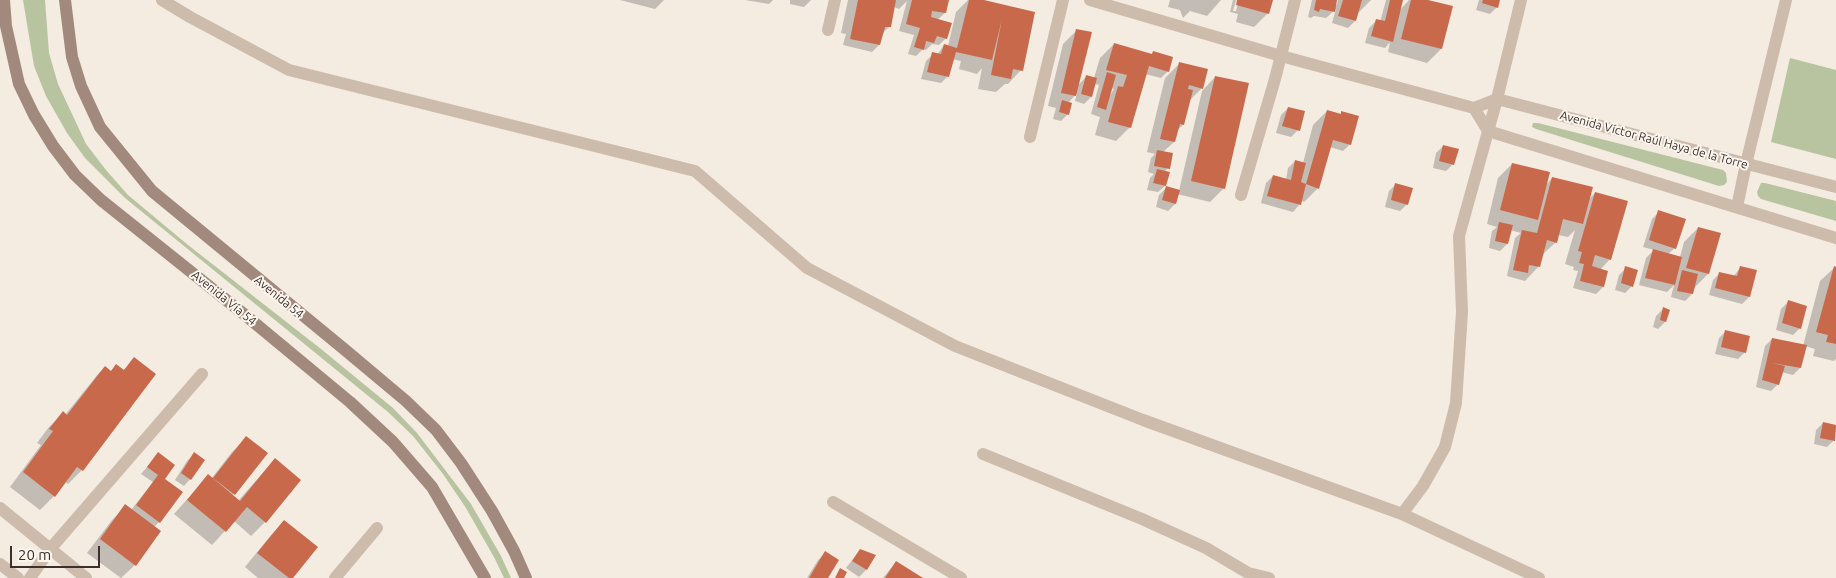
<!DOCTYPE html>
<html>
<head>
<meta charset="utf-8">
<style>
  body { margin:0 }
  #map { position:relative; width:1836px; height:578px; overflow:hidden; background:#f4ebe1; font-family:Ubuntu,sans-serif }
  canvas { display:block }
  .scale { position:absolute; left:10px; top:546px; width:90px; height:22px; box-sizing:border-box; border:2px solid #3b302b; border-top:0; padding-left:6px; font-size:15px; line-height:18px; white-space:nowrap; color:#3b302b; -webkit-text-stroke:4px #fbf5ee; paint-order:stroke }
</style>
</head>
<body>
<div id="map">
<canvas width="1836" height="578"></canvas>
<div class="scale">20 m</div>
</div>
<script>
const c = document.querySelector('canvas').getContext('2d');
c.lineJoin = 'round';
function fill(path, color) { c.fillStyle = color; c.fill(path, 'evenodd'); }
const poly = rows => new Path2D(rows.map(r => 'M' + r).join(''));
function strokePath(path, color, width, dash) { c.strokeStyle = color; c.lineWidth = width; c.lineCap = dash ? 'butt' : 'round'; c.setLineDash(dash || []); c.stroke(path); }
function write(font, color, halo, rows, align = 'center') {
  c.font = font + ' Ubuntu,sans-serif'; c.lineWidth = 4; c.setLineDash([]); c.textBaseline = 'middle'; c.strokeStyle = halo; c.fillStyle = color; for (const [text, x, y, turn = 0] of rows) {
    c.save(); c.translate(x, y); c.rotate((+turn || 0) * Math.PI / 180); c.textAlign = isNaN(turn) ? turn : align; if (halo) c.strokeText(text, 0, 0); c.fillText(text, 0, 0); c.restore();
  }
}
fill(poly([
  [23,0,45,0,49,53,58,84,86,144,106,170,128,195,188,245,321,349,393,408,417,433,471,504,501,556,511,578,504,578,495,559,466,508,443,474,413,436,388,412,125,198,85,158,67,133,46,96,34,66],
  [1790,58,1836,70,1836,159,1771,142],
  [1533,123,1538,123,1723,170,1726,173,1727,182,1724,185,1719,186,1536,129,1532,127],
  [1761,183,1765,183,1836,201,1836,221,1761,199,1758,196,1757,192]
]), '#b8c4a0');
fill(poly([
  [620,0,664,0,655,9],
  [745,0,773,0,769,4],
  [790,0,811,0,804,7,790,4],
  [848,0,948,0,945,13,937,20,946,38,939,45,932,44,926,50,923,49,916,56,908,54,914,35,899,31,907,1,899,9,894,7,890,26,882,34,879,45,872,52,843,45,846,34,841,33],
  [968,0,979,0,1034,13,1021,70,1008,84,1005,84,996,92,978,89,982,68,977,74,959,69,961,61,952,59,948,76,941,83,921,79,926,61,933,54,937,55,944,45,948,46,956,12],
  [1170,0,1221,0,1207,16,1190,11,1183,18,1180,10,1168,7],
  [1233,0,1236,0,1233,11,1236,11,1239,0,1272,0,1268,13,1254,27,1236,22,1238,14,1230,12],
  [1312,0,1336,0,1335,4,1337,5,1338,0,1371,0,1357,14,1355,21,1348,28,1332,23,1336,9,1326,18,1314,16,1311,18,1308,17],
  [1386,0,1402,0,1400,10,1409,0,1423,0,1451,7,1441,49,1427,63,1388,52,1390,42,1385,48,1365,43,1369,28,1376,21,1380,22],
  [1479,0,1499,0,1497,7,1490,14,1476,10],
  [1077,30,1078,85,1087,76,1094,78,1100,58,1114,44,1151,55,1153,53,1168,71,1161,78,1145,74,1130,127,1116,141,1095,135,1100,117,1091,114,1099,85,1094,84,1091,97,1084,104,1075,101,1077,93,1068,103,1068,114,1061,121,1053,119,1056,108,1048,106,1063,44],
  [1111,88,1114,89,1109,97],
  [1179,64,1202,88,1189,101,1183,125,1176,131,1174,142,1163,152,1168,168,1164,172,1165,186,1158,192,1147,190,1150,178,1154,174,1148,172,1151,158,1155,154,1147,152,1165,78],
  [1215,77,1224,188,1210,202,1177,194,1175,204,1168,211,1156,207,1159,195,1166,188,1179,191,1202,91],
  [1288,108,1298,130,1291,137,1276,133,1281,115],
  [1327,111,1339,115,1342,112,1350,144,1343,151,1330,147,1318,188,1304,202,1301,200,1299,205,1293,212,1261,203,1266,183,1273,176,1286,180,1288,168,1295,161,1303,163,1313,125],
  [1443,146,1453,164,1446,171,1433,168,1436,153],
  [1512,164,1546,185,1552,178,1588,200,1595,193,1610,259,1600,270,1603,287,1596,294,1573,288,1578,271,1573,270,1574,267,1565,264,1575,230,1568,237,1558,235,1556,242,1541,256,1538,267,1525,281,1507,276,1515,238,1521,233,1510,230,1507,244,1500,251,1489,248,1492,231,1497,227,1487,224,1498,178],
  [1396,184,1407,204,1400,211,1385,207,1389,191],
  [1659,212,1675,248,1668,254,1680,257,1684,242,1698,228,1708,274,1694,288,1692,294,1685,301,1671,297,1674,285,1667,292,1639,285,1646,258,1654,250,1643,247,1652,219],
  [1626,268,1632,286,1625,293,1615,290,1619,275],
  [1740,268,1749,297,1742,304,1709,295,1713,280,1720,273,1733,277],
  [1834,268,1836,268,1836,359,1834,361,1813,356,1815,349,1805,346,1800,368,1793,375,1781,372,1778,384,1771,391,1756,387,1765,346,1772,339,1803,346,1820,281],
  [1788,302,1800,328,1793,335,1776,330,1781,309],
  [1663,309,1665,322,1658,329,1653,327,1656,316],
  [1726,331,1745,352,1738,359,1715,354,1719,338],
  [134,359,82,470,68,484,65,481,54,496,40,510,10,487,41,445,37,443,49,427,63,413,65,415,98,374,105,367,110,372,116,366,123,371],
  [1823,423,1836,426,1834,440,1827,447,1814,444,1816,430],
  [246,438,266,454,232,496,238,501,275,459,265,522,251,536,234,521,212,545,174,514,208,476,211,479,232,452],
  [158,454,163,479,159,522,154,527,135,565,121,578,87,553,112,520,126,506,131,510,153,482,141,474],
  [194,454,190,479,184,486,175,480,187,461],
  [284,521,291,578,258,578,245,567,271,535],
  [860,550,874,556,866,570,859,577,846,568],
  [825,553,827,578,807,578,818,560],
  [896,562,921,578,883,578]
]), '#0003');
fill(poly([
  [858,0,896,0,891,27,885,27,880,45,850,39],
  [912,0,949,0,946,13,932,11,931,17,952,23,947,39,937,36,934,43,926,41,924,50,914,47,920,28,906,24],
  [969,0,984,0,1035,12,1023,71,1013,69,1011,79,991,75,1002,19,992,60,956,52,949,77,927,72,932,52,941,54,944,44,957,48],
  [1237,0,1273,0,1269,14,1236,5],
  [1316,0,1337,0,1335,12,1320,9,1319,12,1314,10],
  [1343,0,1362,0,1356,21,1338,16],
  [1390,0,1403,0,1393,42,1371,36,1376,19,1385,21],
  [1411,0,1428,0,1453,6,1442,49,1401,39],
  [1483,0,1500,0,1498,8,1482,3],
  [1076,29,1092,32,1076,96,1061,93],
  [1114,43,1152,54,1153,51,1173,57,1169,72,1149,66,1131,128,1108,122,1118,86,1123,87,1127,75,1106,70],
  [1179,62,1208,69,1203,89,1189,85,1188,89,1193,90,1184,125,1180,124,1175,142,1160,139],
  [1107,72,1116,75,1106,110,1097,107],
  [1086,75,1097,78,1092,97,1081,94],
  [1215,76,1249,83,1225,189,1191,181],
  [1062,100,1072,103,1069,115,1059,112],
  [1288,107,1305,111,1300,131,1282,126],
  [1327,110,1341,114,1341,111,1359,116,1351,145,1333,140,1319,189,1306,184],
  [1443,145,1459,149,1454,165,1439,161],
  [1157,150,1173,153,1170,169,1154,166],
  [1295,160,1306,163,1301,182,1306,184,1301,205,1267,196,1273,175,1291,180],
  [1512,163,1550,172,1538,220,1500,210],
  [1157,169,1170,172,1166,186,1153,183],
  [1552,177,1593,187,1583,224,1563,219,1557,243,1547,240,1540,267,1529,265,1528,273,1513,270,1522,230,1537,233],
  [1395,183,1413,188,1408,205,1391,200],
  [1166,186,1180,190,1176,204,1162,200],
  [1595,192,1628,201,1611,260,1595,255,1592,266,1608,271,1604,287,1580,281,1584,264,1579,263,1582,252,1578,251],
  [1658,210,1686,219,1676,249,1649,240],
  [1499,222,1513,225,1508,244,1495,241],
  [1698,227,1721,233,1709,274,1686,268],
  [1653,249,1682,257,1675,285,1645,278],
  [1625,266,1638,270,1633,287,1621,283],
  [1740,266,1757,270,1750,297,1715,288,1719,272,1737,276],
  [1834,266,1836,267,1836,344,1826,342,1828,335,1816,332],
  [1682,270,1698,274,1693,294,1677,291],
  [1788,300,1807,306,1801,329,1782,323],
  [1663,307,1670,310,1666,322,1660,320],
  [1725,330,1750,336,1746,353,1721,347],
  [1772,338,1807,345,1801,368,1772,363,1785,366,1779,385,1762,380],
  [134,357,156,374,83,471,77,467,55,497,23,472,53,431,49,429,63,411,67,415,105,366,111,371,116,364,124,370],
  [1823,422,1836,425,1835,441,1820,438],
  [246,436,268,453,235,495,213,478],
  [158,452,175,465,165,479,183,492,160,523,136,505,158,475,147,467],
  [194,452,205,460,191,480,181,473],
  [275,458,301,480,266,523,247,507,226,532,187,500,208,474,240,501],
  [125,504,161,531,136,566,100,539],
  [284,520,318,547,293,578,289,578,257,553],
  [860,549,876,555,867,570,852,561],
  [825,551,839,560,828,578,809,578],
  [896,561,923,578,885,578],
  [840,568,847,572,844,578,835,578]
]), '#c8694b');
strokePath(poly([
  [162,0,190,17,289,70,695,171,807,268,955,346,1143,420,1402,514,1539,578],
  [828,30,835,0],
  [1030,137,1063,0],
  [1241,195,1275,79,1295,0],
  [1737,207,1746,164,1786,0],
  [983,454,1142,519,1206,548,1248,573,1269,578],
  [833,502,961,578],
  [1402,514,1423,486,1445,447,1456,403,1462,312,1459,236,1497,99,1521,0],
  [30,578,51,548,202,374],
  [335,578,377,528]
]), '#cdbbac', 12);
strokePath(poly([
  [1090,0,1281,56,1474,108,1488,131,1836,238],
  [1474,108,1497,99,1836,187],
  [0,508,86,578],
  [0,564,18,578]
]), '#cdbbac', 12);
strokePath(poly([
  [4,0,6,26,19,84,34,115,53,146,75,175,101,200,245,315,350,402,393,442,432,487,485,578],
  [65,0,72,57,81,86,100,127,152,191,344,349,406,401,436,430,461,463,492,511,514,551,526,578]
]), '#a18a7d', 12);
write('12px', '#3b302b', '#fbf5ee', [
  ["Avenida Víctor Raúl Haya de la Torre",1654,140,15],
  ["Avenida 54",279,297,39],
  ["Avenida Vía 54",224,298,39]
]);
</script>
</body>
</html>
